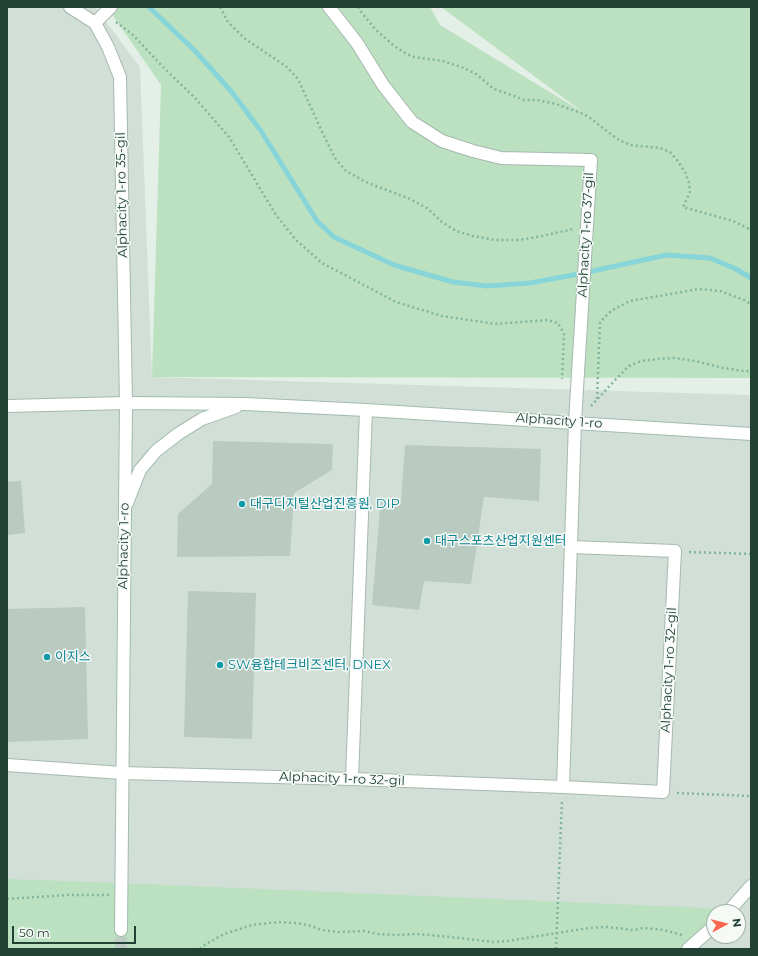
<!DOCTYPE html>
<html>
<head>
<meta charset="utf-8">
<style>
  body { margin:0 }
  #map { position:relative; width:758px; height:956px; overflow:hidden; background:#e4efe8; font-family:Montserrat,sans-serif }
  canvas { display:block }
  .frame { position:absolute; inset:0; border:8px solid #214235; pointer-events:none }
  .north { position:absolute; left:706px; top:904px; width:40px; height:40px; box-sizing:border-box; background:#f5faf7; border:1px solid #a0b0a9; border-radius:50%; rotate:83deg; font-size:11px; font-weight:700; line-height:16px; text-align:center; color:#214235 }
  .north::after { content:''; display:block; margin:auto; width:14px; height:18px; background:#fe6853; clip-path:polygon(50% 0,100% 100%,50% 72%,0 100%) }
  .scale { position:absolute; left:12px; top:926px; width:124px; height:18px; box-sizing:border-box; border:2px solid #214235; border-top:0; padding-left:5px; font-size:12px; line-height:14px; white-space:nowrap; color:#214235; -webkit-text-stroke:3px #f5faf7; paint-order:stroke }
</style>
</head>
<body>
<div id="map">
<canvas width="758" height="956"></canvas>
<div class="frame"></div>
<div class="north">N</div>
<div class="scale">50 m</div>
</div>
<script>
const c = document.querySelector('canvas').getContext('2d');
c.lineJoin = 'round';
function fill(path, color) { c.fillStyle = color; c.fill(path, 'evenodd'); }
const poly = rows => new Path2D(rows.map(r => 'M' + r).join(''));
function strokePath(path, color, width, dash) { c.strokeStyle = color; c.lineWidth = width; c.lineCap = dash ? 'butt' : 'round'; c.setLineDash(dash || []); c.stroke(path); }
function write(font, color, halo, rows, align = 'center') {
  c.font = font + ' Montserrat,"Noto Sans KR",sans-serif'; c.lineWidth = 3; c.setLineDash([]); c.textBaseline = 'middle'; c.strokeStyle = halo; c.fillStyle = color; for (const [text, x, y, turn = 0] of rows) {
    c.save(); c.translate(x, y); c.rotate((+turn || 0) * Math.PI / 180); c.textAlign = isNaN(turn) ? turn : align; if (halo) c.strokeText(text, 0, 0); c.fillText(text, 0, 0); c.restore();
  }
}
fill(poly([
  [7,7,95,7,140,67,152,377,751,395,751,949,7,949],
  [714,912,738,912,738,936,714,936]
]), '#d2dfd7');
fill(poly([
  [107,7,430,7,440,25,584,113,441,7,751,7,751,378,152,377,161,85],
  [7,879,121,883,730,909,728,912,714,912,714,925,688,949,7,949]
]), '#bbe1c1');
strokePath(poly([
  [149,7,195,51,231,91,261,131,317,221,334,237,394,265,453,282,487,286,530,283,584,273,629,263,667,255,710,258,736,269,751,278]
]), '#87d5d8', 5);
fill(poly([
  [213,441,333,444,332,470,294,493,290,556,177,557,178,514,212,484],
  [405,445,541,449,539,501,484,497,471,584,424,581,419,610,372,605,381,498,401,502],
  [21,481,25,533,7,535,7,482],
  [188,591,256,593,252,739,184,737],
  [85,607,88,739,8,742,7,705,7,609]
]), '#b9cac1');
strokePath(poly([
  [121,949,121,930]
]), '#bdccc4', 12, [12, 6]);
const street = poly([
  [95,23,111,7],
  [7,406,126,403,120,77,108,47,95,23,70,7],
  [7,765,122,773,352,779,563,787,575,422,591,160,501,158,473,151,442,141,412,122,383,85,357,43,329,7],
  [352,779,366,410],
  [563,787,663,792,675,551,572,547]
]);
const secondary = poly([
  [127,503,140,470,156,451,178,434,202,419,236,407],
  [728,912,751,886],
  [121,930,126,403,245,404,366,410,751,434],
  [688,949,714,926]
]);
strokePath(street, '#a6b8af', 14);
strokePath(secondary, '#a1bbaf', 14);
strokePath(poly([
  [220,7,228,22,244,38,287,67,298,79,323,134,335,158,346,171,368,183,408,198,427,208,442,222,456,231,473,236,495,240,519,240,542,236,573,229],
  [358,7,362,13,376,30,392,44,403,52,414,57,443,61,464,68,476,74,494,89,514,96,524,100,537,100,556,104,581,113,589,117,604,129,619,140,630,145,660,148,670,152,677,160,685,172,689,183,690,192,683,207,733,221,751,230],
  [116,22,133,35,163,67,195,98,229,137,276,215,296,240,322,263,396,302,442,316,495,324,548,320,558,323,564,334,562,379],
  [597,399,600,322,611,311,630,301,699,289,720,291,744,300,751,304],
  [591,406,618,377,629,366,641,361,658,359,674,358,695,361,723,368,744,371,751,371],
  [689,552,751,554],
  [677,793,751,796],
  [7,899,67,895,109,895],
  [200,949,206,944,224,934,252,925,279,922,295,923,308,925,322,930,338,932,365,931,377,934,395,935,417,934,451,937,493,942,507,941,589,928,607,927,633,930,644,928,664,930,682,935],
  [556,949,562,800]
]), '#81b59e', 2.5, [2, 3]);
strokePath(street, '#fff', 12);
strokePath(secondary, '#fff', 12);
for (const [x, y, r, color] of [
  [242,504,4,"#0f9aa8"],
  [427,541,4,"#0f9aa8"],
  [47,657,4,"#0f9aa8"],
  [220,665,4,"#0f9aa8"]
]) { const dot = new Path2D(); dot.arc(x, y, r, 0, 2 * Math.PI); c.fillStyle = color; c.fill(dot); strokePath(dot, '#f5faf7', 1.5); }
write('13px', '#214235', '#f5faf7', [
  ["Alphacity 1-ro 35-gil",122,195,-91],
  ["Alphacity 1-ro 37-gil",586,235,-87],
  ["Alphacity 1-ro",559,421,4],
  ["Alphacity 1-ro",124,546,-89],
  ["Alphacity 1-ro 32-gil",669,670,-87],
  ["Alphacity 1-ro 32-gil",342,779,2]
]);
write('13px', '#0d838f', '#f5faf7', [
  ["대구디지털산업진흥원, DIP",250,504],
  ["대구스포츠산업지원센터",435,541],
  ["이지스",55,657],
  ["SW융합테크비즈센터, DNEX",228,665]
], 'left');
</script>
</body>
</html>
